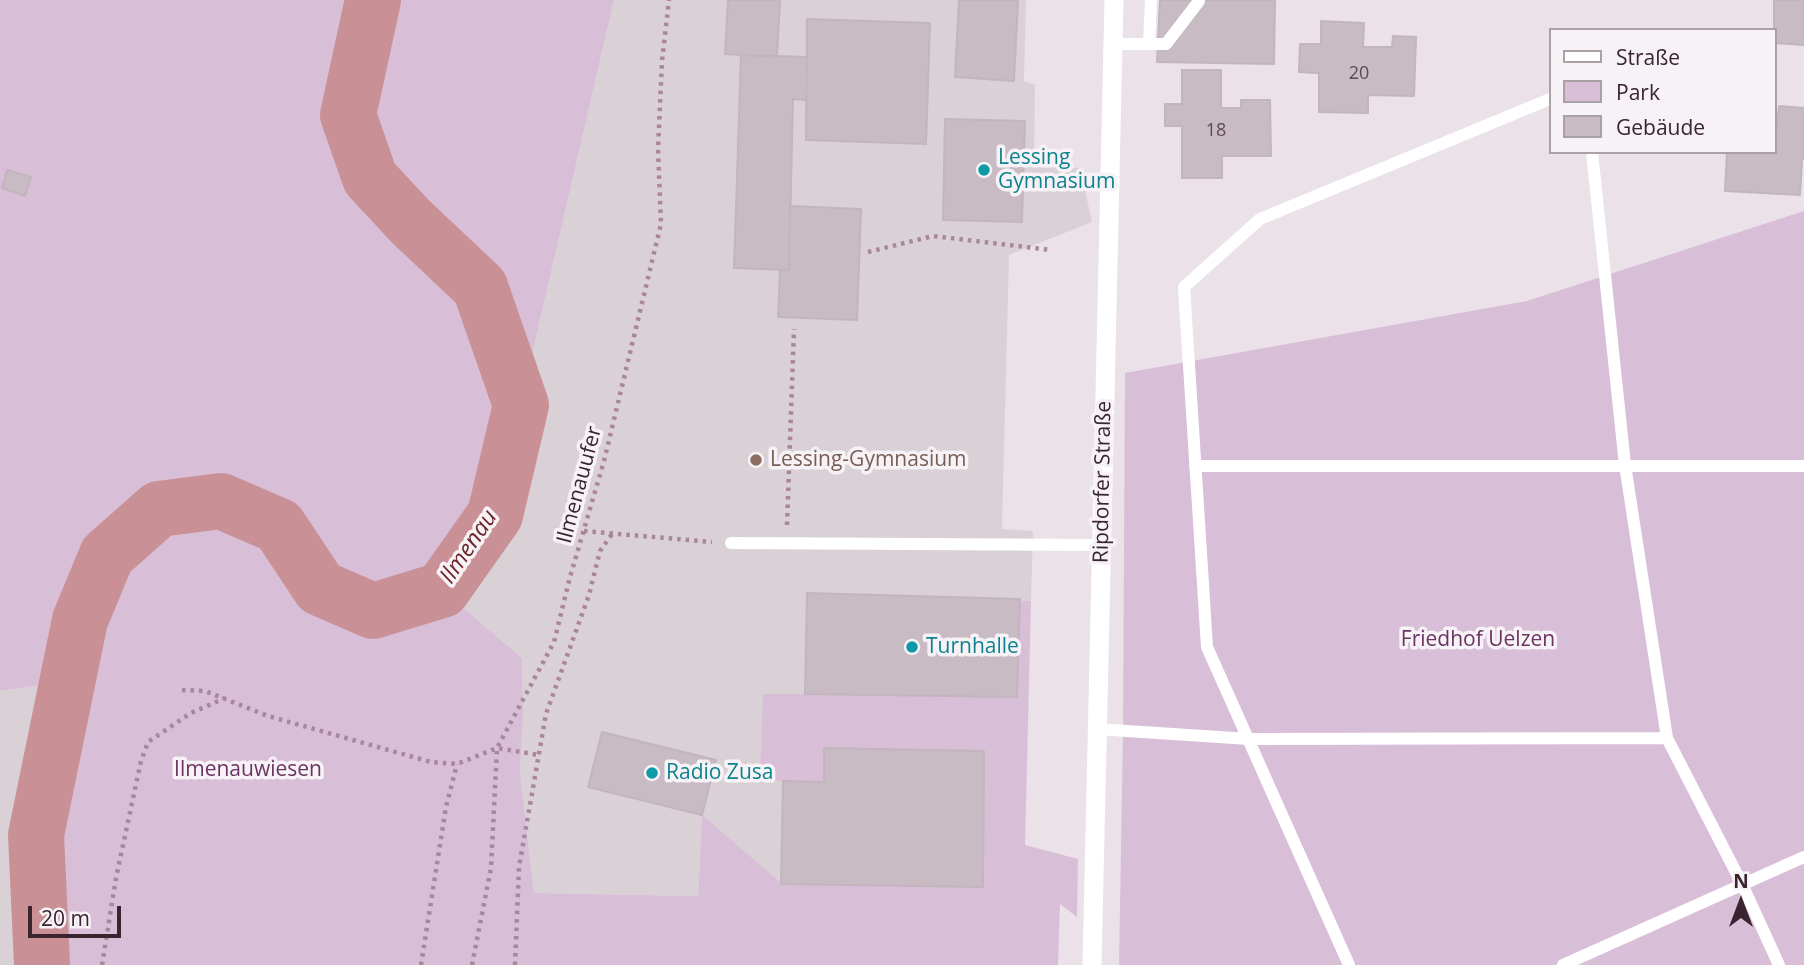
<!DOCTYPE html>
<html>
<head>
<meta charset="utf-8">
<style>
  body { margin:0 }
  #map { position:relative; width:1804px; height:965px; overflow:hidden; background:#eae2e8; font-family:"Open Sans",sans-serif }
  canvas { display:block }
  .legend { position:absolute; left:1549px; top:28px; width:228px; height:126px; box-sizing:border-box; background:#f7f2f6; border:2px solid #aba0a6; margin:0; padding:9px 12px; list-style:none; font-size:21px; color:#39242f }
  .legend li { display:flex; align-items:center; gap:14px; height:35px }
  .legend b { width:35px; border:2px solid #aba0a6 }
  .north { position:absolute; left:1706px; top:867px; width:70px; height:70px; -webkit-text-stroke:5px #f7f2f6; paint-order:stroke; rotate:0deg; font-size:19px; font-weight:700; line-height:28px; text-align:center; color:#39242f }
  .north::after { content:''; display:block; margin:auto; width:24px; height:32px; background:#39242f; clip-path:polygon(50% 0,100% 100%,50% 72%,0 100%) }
  .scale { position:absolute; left:28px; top:906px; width:93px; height:32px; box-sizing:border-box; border:4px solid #39242f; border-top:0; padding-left:9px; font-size:21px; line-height:24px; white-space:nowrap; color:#39242f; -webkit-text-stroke:5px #f7f2f6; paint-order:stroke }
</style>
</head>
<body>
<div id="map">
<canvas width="1804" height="965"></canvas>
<ul class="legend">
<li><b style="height:9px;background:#fff"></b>Straße</li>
<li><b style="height:19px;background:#d9bed8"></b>Park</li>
<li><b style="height:19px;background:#c8bbc4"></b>Gebäude</li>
</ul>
<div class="north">N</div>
<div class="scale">20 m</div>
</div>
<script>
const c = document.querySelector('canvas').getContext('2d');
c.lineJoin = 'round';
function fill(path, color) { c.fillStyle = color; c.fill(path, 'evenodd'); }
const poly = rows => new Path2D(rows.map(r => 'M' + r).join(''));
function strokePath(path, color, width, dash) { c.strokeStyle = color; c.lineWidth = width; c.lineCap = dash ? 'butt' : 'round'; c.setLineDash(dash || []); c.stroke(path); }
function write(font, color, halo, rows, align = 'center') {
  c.font = font + ' "Open Sans",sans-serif'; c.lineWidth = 7; c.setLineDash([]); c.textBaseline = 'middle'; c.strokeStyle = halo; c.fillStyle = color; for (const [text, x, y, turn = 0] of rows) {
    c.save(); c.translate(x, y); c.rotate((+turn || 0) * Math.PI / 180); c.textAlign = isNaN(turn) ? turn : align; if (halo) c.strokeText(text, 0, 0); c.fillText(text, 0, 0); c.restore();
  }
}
fill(poly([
  [614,0,1026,0,1024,81,1035,85,1034,167,1080,168,1092,222,1009,255,1002,529,1033,531,1031,601,807,593,805,694,763,694,783,781,781,884,702,816,698,896,534,893,520,772,523,716,522,658,442,590,495,515],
  [68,680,36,835,42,965,0,965,0,691]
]), '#dad1d7');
fill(poly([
  [0,0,614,0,495,515,442,590,522,658,523,716,520,772,534,893,698,896,702,815,781,883,783,782,760,776,763,694,805,694,807,593,1031,601,1025,845,1078,859,1077,917,1060,904,1058,965,42,965,36,835,68,681,0,691],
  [1804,211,1804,965,1119,965,1123,732,1125,373,1527,301]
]), '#d9bed8');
strokePath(poly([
  [42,965,36,835,80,620,107,555,159,509,221,501,279,526,320,588,373,611,442,590,495,515,521,405,480,287,411,222,370,178,348,115,373,0]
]), '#c99196', 56);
const building = poly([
  [728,0,780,0,777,57,725,54,728,0],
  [959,0,1018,0,1014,81,955,77,959,0],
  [1160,0,1275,0,1274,64,1157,62,1160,0],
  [1774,0,1804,0,1804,45,1774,43,1774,0],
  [807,19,930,23,926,144,806,140,807,19],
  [1321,21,1364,23,1363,47,1392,47,1393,36,1416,37,1414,96,1368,95,1368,113,1319,112,1319,73,1299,72,1300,44,1321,44,1321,21],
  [741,55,807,57,806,100,793,99,789,270,734,268,741,55],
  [1182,70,1221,70,1221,108,1241,108,1241,100,1270,100,1271,156,1222,156,1222,178,1182,178,1182,126,1165,126,1165,104,1182,104,1182,70],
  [1779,106,1804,108,1804,159,1802,159,1800,195,1725,191,1727,152,1774,152,1779,106],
  [945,119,1025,121,1022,222,943,220,945,119],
  [7,170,31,177,25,196,2,188,7,170],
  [790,206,861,209,857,320,778,317,780,270,789,270,790,206],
  [807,593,1020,599,1017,697,805,694,807,593],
  [602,732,716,760,702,815,588,787,602,732],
  [824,748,984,751,983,887,781,884,783,781,824,782,824,748]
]);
fill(building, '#c8bbc4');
strokePath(building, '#c3b5be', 2);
strokePath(poly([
  [868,252,933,236,1051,250],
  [787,525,794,329],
  [584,531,712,542],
  [182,690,205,691,268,716,431,762,457,764,497,748,539,755],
  [102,965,116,878,141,761,148,742,191,713,225,698],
  [421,965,446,807,457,764],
  [472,965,491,868,497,748,554,642,570,577,604,461,661,224,658,149,662,61,669,0],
  [515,965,519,867,546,714,589,595,600,551,612,534]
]), '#aa869a', 4.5, [3.5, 5]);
strokePath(poly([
  [1113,44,1166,44,1199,1],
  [1149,44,1151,0],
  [1592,152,1625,465,1667,738,1742,884,1779,965],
  [1195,466,1804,466],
  [731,543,1101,545],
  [1097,729,1249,739,1667,738],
  [1349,965,1207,647,1184,287,1260,219,1550,99],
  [1563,965,1804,857]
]), '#fff', 12);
strokePath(poly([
  [1092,965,1114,0]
]), '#fff', 19);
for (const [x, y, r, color] of [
  [984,170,7,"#0f9aa8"],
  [756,460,7,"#8d6e63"],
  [912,647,7,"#0f9aa8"],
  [652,773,7,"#0f9aa8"]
]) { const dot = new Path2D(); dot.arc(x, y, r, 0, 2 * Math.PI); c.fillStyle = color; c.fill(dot); strokePath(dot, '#f7f2f6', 2.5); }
write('18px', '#5d4a54', null, [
  ["20",1359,74],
  ["18",1216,131]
]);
write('21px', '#0d838f', '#f7f2f6', [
  ["Lessing",998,158],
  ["Gymnasium",998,182],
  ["Turnhalle",926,647],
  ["Radio Zusa",666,773]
], 'left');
write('21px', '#785e54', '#f7f2f6', [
  ["Lessing-Gymnasium",770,460]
], 'left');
write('21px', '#39242f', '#f7f2f6', [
  ["Ripdorfer Straße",1103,482,-89],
  ["Ilmenauufer",580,485,-75]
]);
write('21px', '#6b3363', '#f7f2f6', [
  ["Friedhof Uelzen",1478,640],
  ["Ilmenauwiesen",248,770]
]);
write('italic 23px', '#6e262b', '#f7f2f6', [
  ["Ilmenau",469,547,-56]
]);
</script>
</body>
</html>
